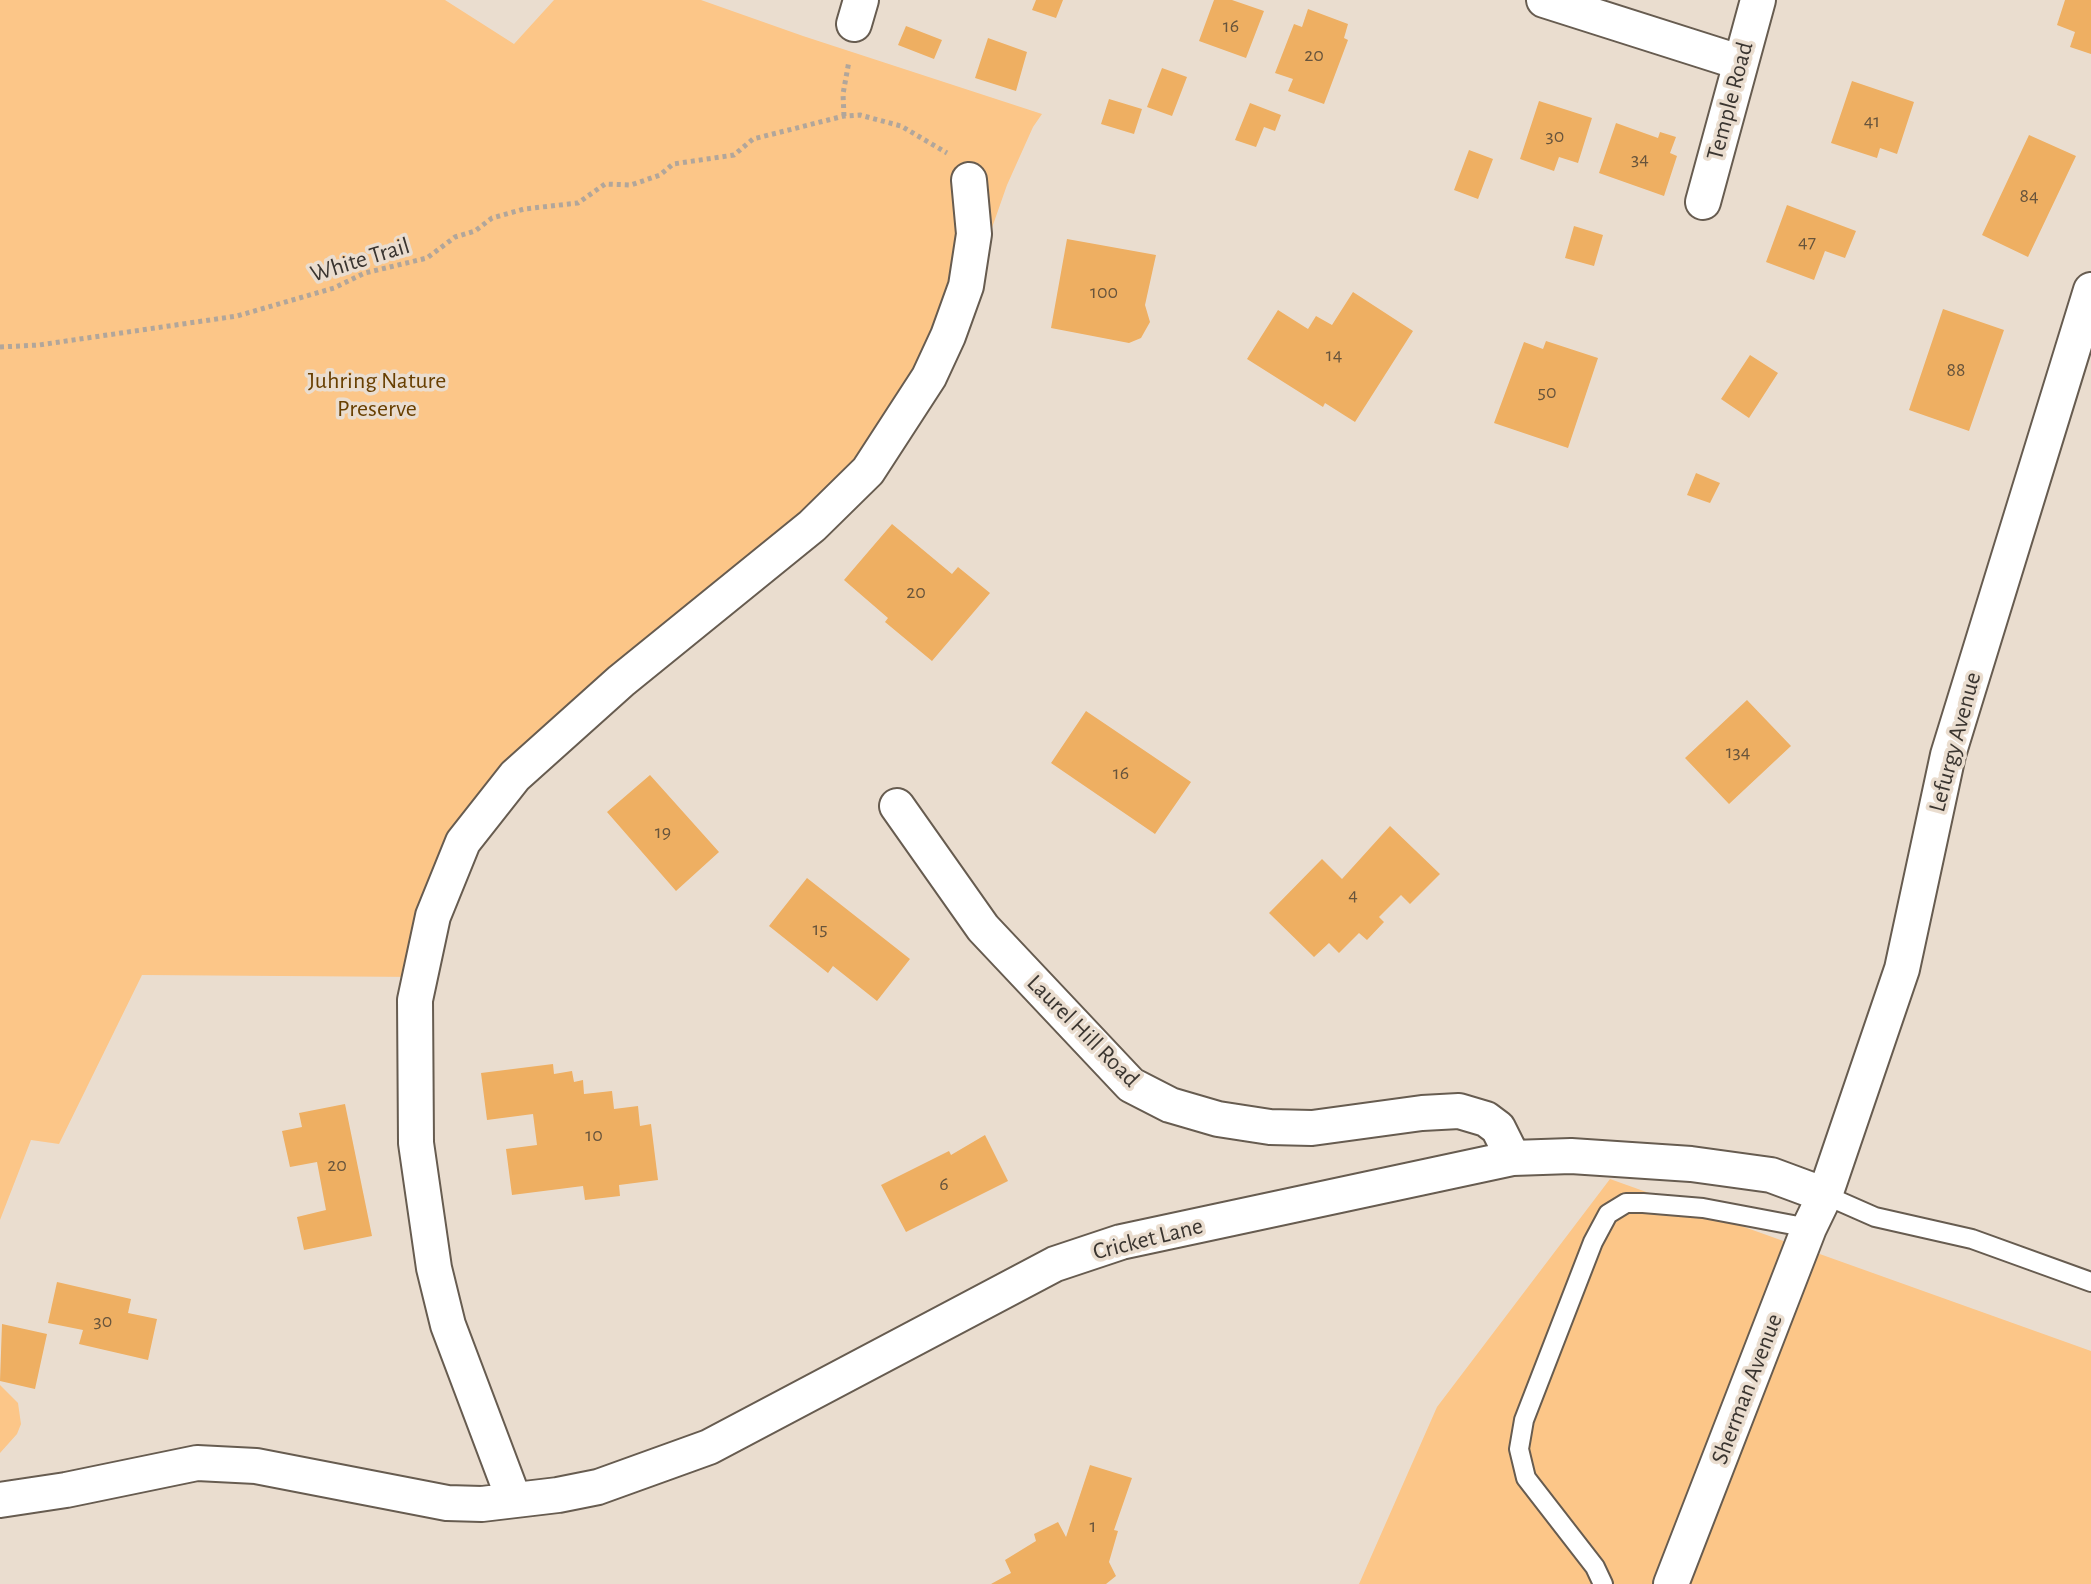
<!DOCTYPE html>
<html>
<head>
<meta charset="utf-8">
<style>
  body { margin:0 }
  canvas { display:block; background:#eaddcf }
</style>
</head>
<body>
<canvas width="2091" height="1584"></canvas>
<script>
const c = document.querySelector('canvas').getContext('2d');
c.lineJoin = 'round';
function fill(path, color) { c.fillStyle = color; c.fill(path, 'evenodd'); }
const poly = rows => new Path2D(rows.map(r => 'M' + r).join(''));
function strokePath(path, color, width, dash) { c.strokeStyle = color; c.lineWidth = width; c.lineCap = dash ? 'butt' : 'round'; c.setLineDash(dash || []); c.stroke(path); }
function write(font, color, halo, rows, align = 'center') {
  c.font = font + ' "Alegreya Sans",sans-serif'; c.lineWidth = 7; c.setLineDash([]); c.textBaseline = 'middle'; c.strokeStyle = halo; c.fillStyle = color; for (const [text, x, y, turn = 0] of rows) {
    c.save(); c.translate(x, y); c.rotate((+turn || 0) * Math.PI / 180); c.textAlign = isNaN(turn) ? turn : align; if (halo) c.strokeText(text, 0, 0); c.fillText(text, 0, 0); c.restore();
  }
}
fill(poly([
  [0,0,445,0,514,44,554,0,701,0,803,36,1042,114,1033,127,1007,185,968,296,905,428,463,842,420,977,142,975,59,1144,31,1140,0,1220],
  [1610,1179,2091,1351,2091,1584,1359,1584,1437,1407],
  [0,1385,18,1403,21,1424,17,1434,0,1453]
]), '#fcc688');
fill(poly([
  [1036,0,1063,0,1056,18,1032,10],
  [1214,0,1232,0,1264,11,1246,58,1199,41],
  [2065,0,2091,0,2091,54,2070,47,2075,32,2057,25],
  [1308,9,1348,24,1344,38,1348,40,1324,104,1288,91,1293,79,1275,73,1294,24,1302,27],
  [906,26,942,40,934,59,898,45],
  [988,38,1027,52,1016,91,975,78],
  [1162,68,1187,77,1172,116,1147,107],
  [1852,81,1914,102,1897,154,1880,148,1877,158,1831,143],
  [1109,99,1142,109,1134,134,1101,124],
  [1539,101,1592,118,1578,163,1559,157,1554,171,1520,159],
  [1250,103,1281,115,1275,131,1264,127,1256,147,1235,140],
  [1616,123,1658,138,1660,132,1676,137,1670,153,1677,156,1664,196,1599,173],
  [2029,135,2076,156,2028,257,1982,235],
  [1469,150,1493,159,1478,199,1454,190],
  [1787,205,1856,231,1845,258,1825,251,1814,280,1766,262],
  [1574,226,1603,235,1594,266,1565,258],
  [1067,239,1156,255,1145,305,1150,322,1141,338,1129,343,1051,328],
  [1353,292,1413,331,1355,422,1325,403,1323,407,1247,359,1278,310,1308,329,1316,316,1332,325],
  [1943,309,2004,330,1969,431,1909,410],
  [1546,341,1598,358,1568,448,1494,423,1524,342,1543,349],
  [1750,355,1778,373,1749,418,1721,399],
  [1696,473,1720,483,1710,503,1687,495],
  [892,524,952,574,958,567,990,593,932,661,885,622,888,618,844,580],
  [1747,700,1791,746,1729,804,1685,758],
  [1086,711,1191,782,1155,834,1051,763],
  [650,775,719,852,676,891,607,812],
  [1390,826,1440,874,1410,904,1401,895,1379,917,1384,922,1367,940,1359,933,1339,953,1329,943,1314,957,1269,913,1322,859,1342,879],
  [807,878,910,959,877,1001,833,966,828,973,769,926],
  [553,1064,554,1074,572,1071,574,1082,583,1080,584,1094,612,1091,614,1109,638,1106,640,1126,651,1124,658,1180,619,1185,620,1196,585,1200,583,1186,512,1195,506,1149,537,1145,533,1114,487,1120,481,1073],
  [345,1104,372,1236,304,1250,297,1217,326,1210,317,1162,290,1167,282,1131,302,1127,299,1113],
  [985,1135,1008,1181,906,1232,881,1185,949,1151,951,1155],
  [57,1282,131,1299,128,1313,157,1319,148,1360,79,1344,83,1330,48,1323],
  [2,1324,47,1334,35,1389,0,1381],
  [1090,1465,1132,1478,1114,1530,1118,1531,1109,1562,1116,1576,1106,1584,991,1584,1011,1573,1005,1560,1036,1541,1034,1534,1058,1522,1066,1537]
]), '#eeaf62');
const lane = poly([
  [1825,1195,1875,1217,1972,1239,2091,1282],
  [1603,1584,1595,1567,1526,1478,1519,1449,1524,1420,1593,1242,1608,1214,1626,1203,1643,1203,1703,1208,1809,1228]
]);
const street = poly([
  [1544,0,1739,62],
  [854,24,861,0],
  [1703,202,1758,0],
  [897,806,983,928,1131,1085,1170,1105,1218,1119,1270,1127,1312,1128,1422,1113,1459,1111,1486,1119,1498,1128,1513,1158],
  [0,1500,66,1490,197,1463,256,1466,447,1503,482,1504,558,1495,598,1487,709,1447,1055,1264,1121,1242,1513,1158,1571,1156,1691,1164,1771,1175,1825,1195],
  [514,1500,448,1325,434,1268,416,1143,415,1000,433,916,463,842,515,776,621,681,812,526,868,471,929,377,948,336,966,286,974,234,969,180],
  [1671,1584,1809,1228,1825,1195,1902,969,1948,755,2091,290]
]);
strokePath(lane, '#675c50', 22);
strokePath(street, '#675c50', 38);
strokePath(poly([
  [844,116,843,94,849,61],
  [0,347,39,345,237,316,334,288,365,273,427,258,455,237,475,231,492,218,524,209,578,203,605,184,631,185,660,175,673,164,734,155,753,139,844,116,860,115,901,126,947,153]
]), '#b1a69b', 5, [4, 4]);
strokePath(lane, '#fff', 18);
strokePath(street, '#fff', 34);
write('20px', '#67543c', null, [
  ["16",1231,26],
  ["20",1314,55],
  ["41",1872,121],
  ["30",1555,136],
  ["34",1640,159],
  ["84",2029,196],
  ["47",1807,242],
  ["100",1104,292],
  ["14",1334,355],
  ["88",1956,370],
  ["50",1547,392],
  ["20",916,592],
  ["134",1738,752],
  ["16",1121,773],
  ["19",663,832],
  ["4",1353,895],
  ["15",820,929],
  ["10",594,1135],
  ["20",337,1165],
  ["6",944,1184],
  ["30",103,1321],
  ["1",1093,1526]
]);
write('24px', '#3a3530', '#eaddcf', [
  ["Temple Road",1730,101,-75],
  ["White Trail",360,260,-17],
  ["Lefurgy Avenue",1955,742,-75],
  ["Laurel Hill Road",1083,1031,45],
  ["Cricket Lane",1148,1239,-14],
  ["Sherman Avenue",1747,1389,-69]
]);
write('24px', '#683f00', '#eaddcf', [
  ["Juhring Nature",377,381],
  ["Preserve",377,409]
]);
</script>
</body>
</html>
